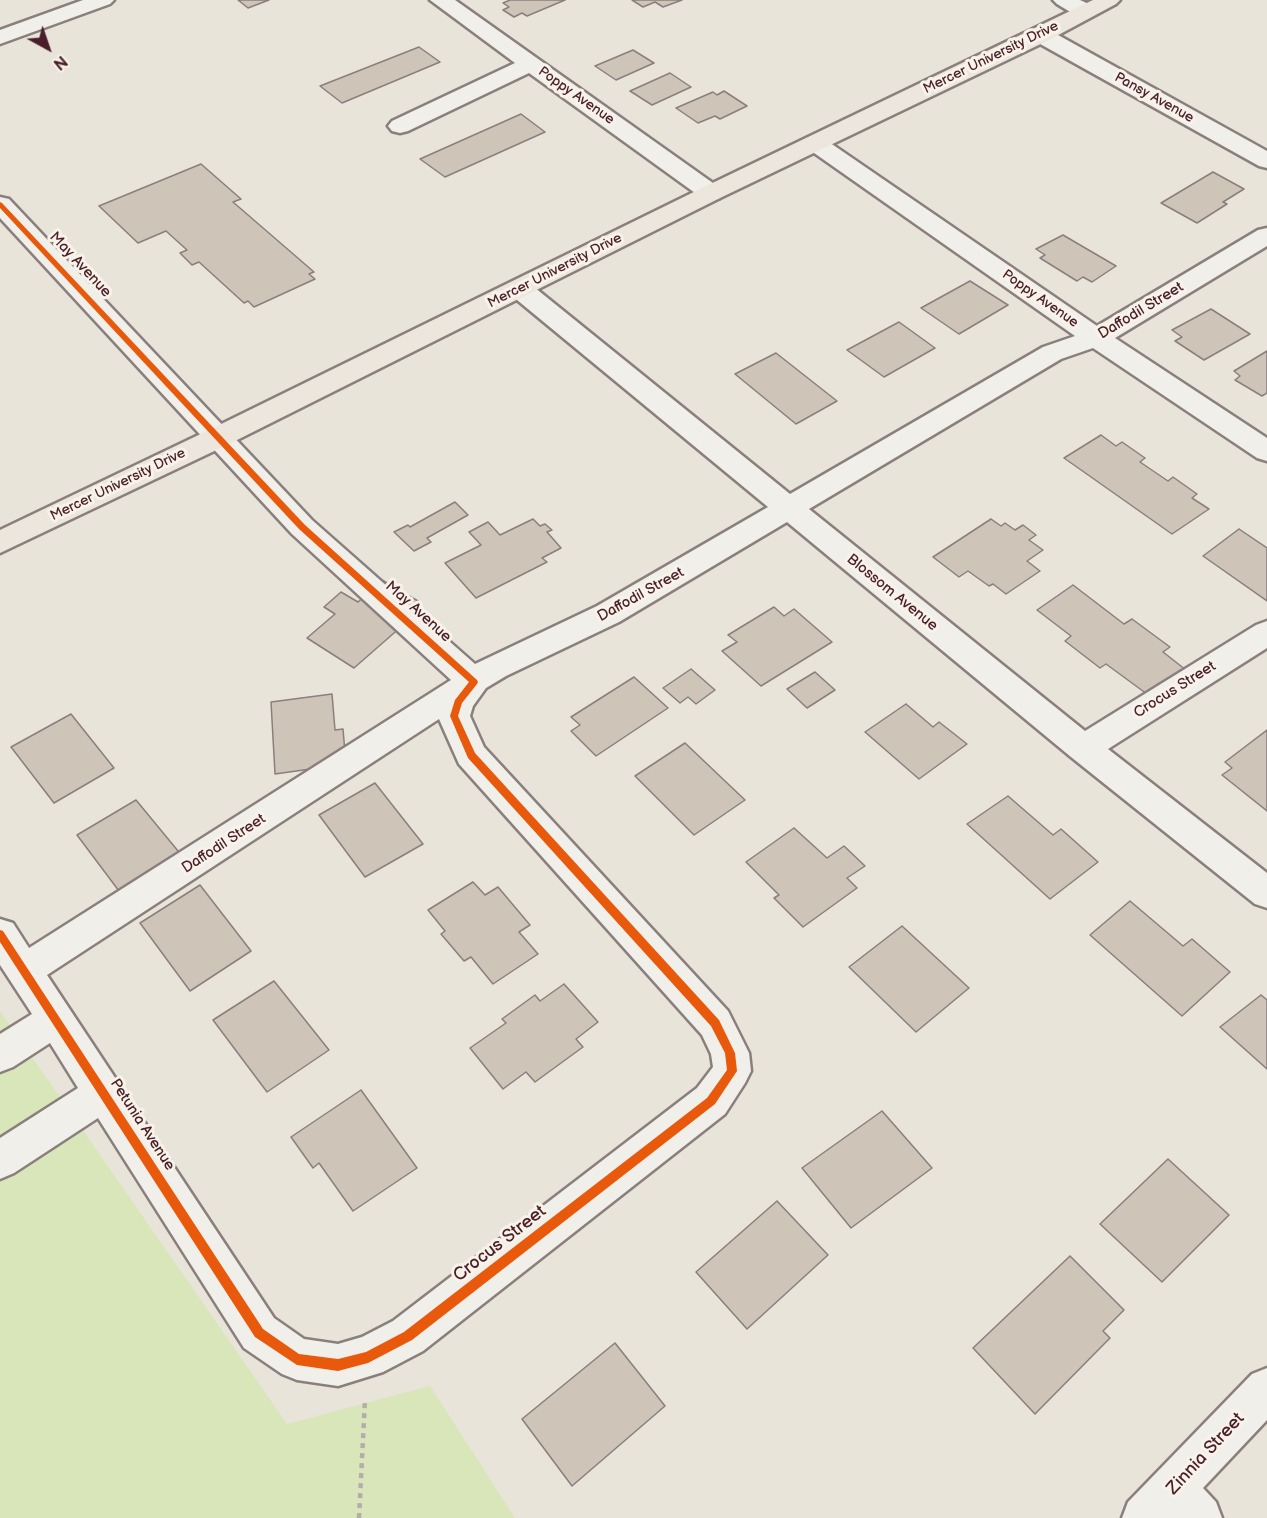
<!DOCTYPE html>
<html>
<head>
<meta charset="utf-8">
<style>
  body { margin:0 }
  #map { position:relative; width:1267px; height:1518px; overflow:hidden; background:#e9e4da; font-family:"Balsamiq Sans",sans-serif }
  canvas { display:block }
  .north { position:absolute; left:18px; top:18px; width:60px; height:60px; -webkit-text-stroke:4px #f7f3e8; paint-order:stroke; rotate:140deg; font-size:16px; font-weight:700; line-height:24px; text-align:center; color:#4a1f2b }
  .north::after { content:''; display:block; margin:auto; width:21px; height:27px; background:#4a1f2b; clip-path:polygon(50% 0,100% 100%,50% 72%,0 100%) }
</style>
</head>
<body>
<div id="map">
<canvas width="1267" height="1518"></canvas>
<div class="north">N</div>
</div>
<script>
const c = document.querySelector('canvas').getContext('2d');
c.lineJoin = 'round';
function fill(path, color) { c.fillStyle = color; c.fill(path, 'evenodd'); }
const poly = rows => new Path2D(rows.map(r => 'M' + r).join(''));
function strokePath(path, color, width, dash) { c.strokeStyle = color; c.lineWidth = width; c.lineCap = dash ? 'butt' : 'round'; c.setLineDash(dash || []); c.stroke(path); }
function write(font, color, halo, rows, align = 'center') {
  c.font = font + ' "Balsamiq Sans",sans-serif'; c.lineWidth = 6; c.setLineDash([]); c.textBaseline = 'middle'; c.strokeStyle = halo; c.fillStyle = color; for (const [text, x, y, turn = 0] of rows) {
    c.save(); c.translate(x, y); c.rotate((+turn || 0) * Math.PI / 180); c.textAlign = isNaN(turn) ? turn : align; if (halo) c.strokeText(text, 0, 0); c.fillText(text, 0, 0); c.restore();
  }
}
fill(poly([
  [0,1011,287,1424,430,1386,515,1518,0,1518]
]), '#d8e6ba');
const building = poly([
  [238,0,269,0,248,8,238,0],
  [510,0,565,0,527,16,522,13,514,17,503,10,509,7,503,3,510,0],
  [632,0,682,0,663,7,655,2,643,7,632,0],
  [419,47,440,62,342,103,320,86,419,47],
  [633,50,654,63,616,80,595,66,633,50],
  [670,73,691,87,652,105,630,91,670,73],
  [724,91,747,106,720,119,715,116,698,123,676,108,713,92,717,95,724,91],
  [521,114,545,132,445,177,420,159,521,114],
  [201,164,241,199,233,202,314,272,309,274,315,279,254,307,248,301,244,303,199,262,192,265,180,253,187,250,166,231,138,243,99,206,201,164],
  [1213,172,1244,189,1223,202,1227,204,1197,223,1161,203,1213,172],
  [1063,235,1116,266,1092,282,1083,277,1077,281,1040,258,1045,255,1036,249,1063,235],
  [970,281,1008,305,959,334,921,308,970,281],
  [1211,309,1250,334,1204,360,1175,341,1182,337,1172,330,1211,309],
  [899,322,935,348,884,377,847,350,899,322],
  [1267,351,1267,393,1262,396,1235,380,1240,376,1234,371,1267,351],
  [776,353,837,401,796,424,735,374,776,353],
  [1101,435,1116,446,1122,442,1145,458,1140,462,1168,481,1173,477,1197,494,1192,498,1209,509,1172,534,1064,458,1101,435],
  [455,502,468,515,427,538,431,542,414,551,394,532,408,525,410,527,455,502],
  [533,519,540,526,545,524,552,530,547,532,561,548,542,558,547,562,476,598,445,563,481,545,469,532,488,522,500,535,533,519],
  [991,519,1001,526,1005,523,1015,530,1023,525,1036,535,1029,540,1043,550,1027,561,1040,571,1006,594,993,584,989,586,968,571,959,577,933,557,991,519],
  [1239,529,1267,548,1267,601,1203,556,1239,529],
  [382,580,418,601,403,615,410,619,354,668,307,638,335,614,324,607,341,592,358,602,382,580],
  [1073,585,1124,624,1132,619,1170,647,1163,652,1186,670,1151,697,1106,664,1100,668,1065,641,1071,636,1037,610,1073,585],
  [774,607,784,616,794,609,832,642,761,686,722,651,737,642,728,635,774,607],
  [691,669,715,690,696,704,688,697,680,703,663,688,691,669],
  [815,672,835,690,807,708,787,689,815,672],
  [634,677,668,708,596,756,571,731,580,725,571,717,634,677],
  [332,694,335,730,343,729,346,764,275,774,271,702,332,694],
  [906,704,933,727,939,722,967,744,919,779,865,732,906,704],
  [71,714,114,768,54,803,11,747,71,714],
  [1267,730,1267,811,1222,775,1232,768,1225,762,1267,730],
  [685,743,745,800,694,835,635,776,685,743],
  [375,783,423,844,365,877,319,815,375,783],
  [1008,796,1053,835,1061,829,1098,862,1050,899,967,824,1008,796],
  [136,800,183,857,122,895,77,835,136,800],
  [794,828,827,858,844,846,865,866,847,878,857,888,803,927,774,898,779,895,746,862,794,828],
  [473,882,485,895,498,887,530,925,519,932,538,954,493,984,471,957,464,961,441,934,445,931,428,910,473,882],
  [200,885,251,951,190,991,140,923,200,885],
  [1130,901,1183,946,1192,939,1230,972,1182,1016,1090,935,1130,901],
  [902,926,969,988,916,1032,849,967,902,926],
  [274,981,329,1050,267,1092,213,1020,274,981],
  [564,984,598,1022,576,1039,583,1047,535,1082,526,1072,503,1089,470,1048,506,1023,502,1019,535,995,540,1001,564,984],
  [1261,995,1267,1000,1267,1069,1220,1027,1261,995],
  [361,1090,417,1168,353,1211,319,1163,313,1168,291,1137,361,1090],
  [882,1111,932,1168,851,1228,802,1168,882,1111],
  [1168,1159,1229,1215,1162,1282,1100,1224,1168,1159],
  [777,1201,828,1255,747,1329,696,1272,777,1201],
  [1070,1256,1124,1310,1103,1331,1110,1338,1035,1414,973,1348,1070,1256],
  [615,1343,665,1406,572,1486,522,1419,615,1343]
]);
fill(building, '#cec4b8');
strokePath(building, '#8a7f7d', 1.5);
const minor = poly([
  [83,0,114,0,110,4,0,44,0,30,83,0],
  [430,0,455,0,720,188,723,193,720,198,711,200,702,198,529,73,408,131,400,133,392,131,388,126,392,121,515,63,430,0],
  [1053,0,1080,0,1093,6,1096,11,1093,16,1085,17,1077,16,1057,4,1053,0],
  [1041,28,1049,30,1267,151,1267,168,1259,166,1033,40,1030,35,1033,30,1041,28],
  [815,136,823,138,1097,326,1258,230,1267,228,1267,246,1115,338,1267,438,1267,461,1257,458,1093,348,1061,359,809,509,1085,731,1256,625,1267,621,1267,648,1108,749,1267,873,1267,908,1255,904,1071,757,787,522,619,622,506,676,486,688,473,706,470,716,484,747,728,1011,749,1053,751,1071,745,1083,725,1114,423,1351,383,1372,338,1386,297,1380,282,1374,244,1348,98,1118,14,1173,0,1179,0,1138,78,1088,50,1043,13,1067,0,1072,0,1034,32,1014,0,965,0,919,13,923,29,948,451,680,292,534,0,218,0,197,9,199,312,520,475,664,597,606,768,507,511,295,507,289,511,283,520,281,529,283,790,494,1043,347,1075,336,807,148,803,143,807,138,815,136],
  [439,719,459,764,702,1035,711,1054,713,1067,697,1088,393,1321,362,1337,338,1344,304,1339,274,1318,47,975,439,719],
  [1267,1368,1267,1420,1203,1488,1216,1502,1222,1518,1122,1518,1128,1502,1252,1374,1267,1368]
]);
const major = poly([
  [1093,0,1120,0,1116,4,1049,40,720,198,229,444,0,553,0,530,209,430,702,188,1093,0]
]);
strokePath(minor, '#8a7f7d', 5);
strokePath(major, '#8a7f7d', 5);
strokePath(poly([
  [359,1518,365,1400]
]), '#b4aeab', 4.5, [5, 5]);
fill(minor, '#f1efea');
fill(major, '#ece6dd');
fill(poly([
  [0,202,2,203,305,525,477,680,478,682,477,684,462,703,458,716,475,753,719,1020,735,1053,737,1071,715,1104,412,1340,368,1363,338,1371,297,1365,255,1337,0,942,0,930,3,931,263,1329,299,1354,338,1359,366,1352,404,1332,707,1098,727,1070,725,1053,711,1026,468,758,450,716,455,700,469,682,299,529,0,208,0,202]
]), '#e8590c');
write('14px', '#4a1f2b', '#f7f3e8', [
  ["Mercer University Drive",991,58,-26],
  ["Poppy Avenue",576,96,35],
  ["Pansy Avenue",1154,98,29],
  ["Mercer University Drive",555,271,-27],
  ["Poppy Avenue",1040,299,35],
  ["Mercer University Drive",118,485,-26]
]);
write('15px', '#4a1f2b', '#f7f3e8', [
  ["May Avenue",80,265,47],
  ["Daffodil Street",1141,311,-31],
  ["Blossom Avenue",892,593,39],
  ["Daffodil Street",641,595,-29],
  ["May Avenue",418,612,42],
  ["Crocus Street",1175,690,-32],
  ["Daffodil Street",224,844,-33],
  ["Petunia Avenue",142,1125,57]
]);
write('18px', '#4a1f2b', '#f7f3e8', [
  ["Crocus Street",500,1244,-38],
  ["Zinnia Street",1206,1454,-47]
]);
</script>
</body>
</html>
